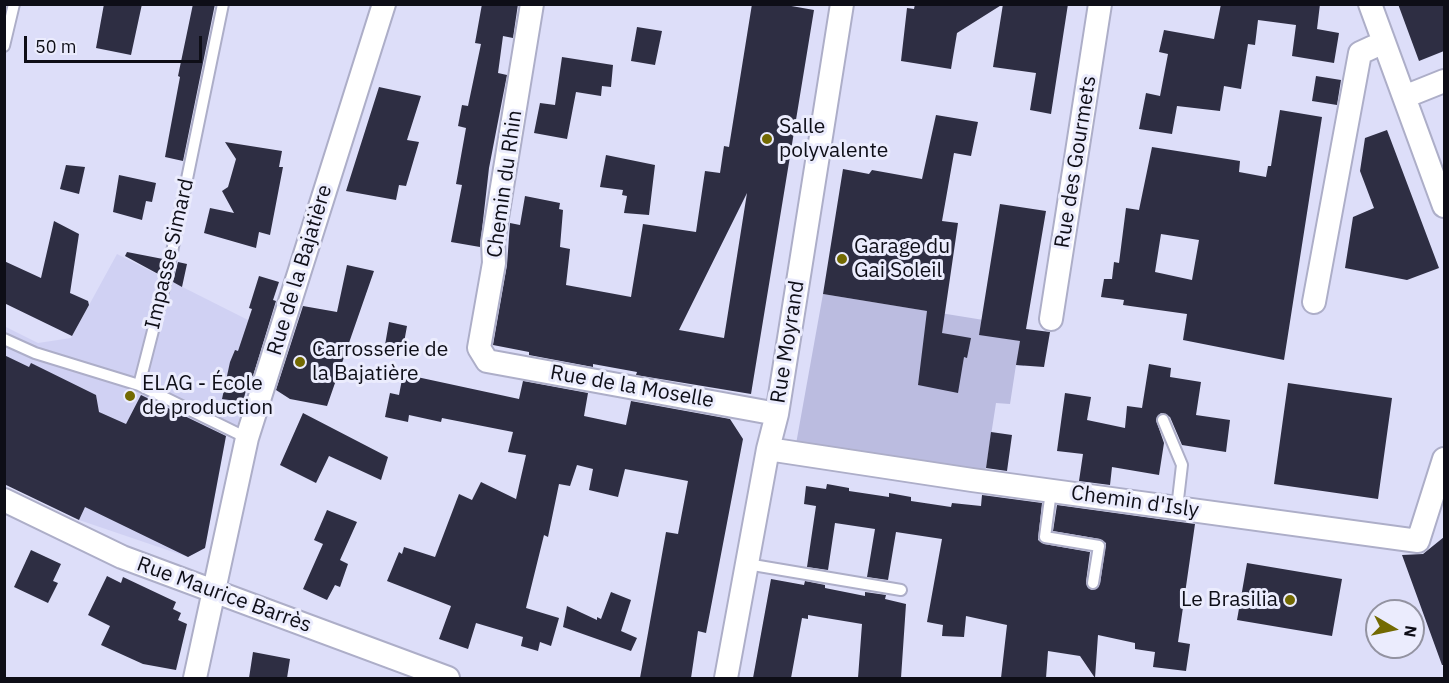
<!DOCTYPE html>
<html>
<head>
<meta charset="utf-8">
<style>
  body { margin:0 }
  #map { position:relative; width:1449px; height:683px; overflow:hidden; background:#dddef9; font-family:"IBM Plex Sans",sans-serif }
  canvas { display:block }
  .frame { position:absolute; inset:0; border:6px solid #0e0e17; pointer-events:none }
  .north { position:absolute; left:1365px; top:599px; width:60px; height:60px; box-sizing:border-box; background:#ebecfd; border:2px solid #9393a1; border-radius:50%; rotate:99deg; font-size:16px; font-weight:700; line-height:24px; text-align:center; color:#0e0e17 }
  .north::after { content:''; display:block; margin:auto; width:21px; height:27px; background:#736a02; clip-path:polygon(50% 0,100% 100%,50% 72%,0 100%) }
  .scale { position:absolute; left:24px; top:36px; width:178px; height:27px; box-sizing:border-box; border:3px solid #0e0e17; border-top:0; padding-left:8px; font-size:18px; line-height:21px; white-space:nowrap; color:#0e0e17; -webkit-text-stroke:4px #ebecfd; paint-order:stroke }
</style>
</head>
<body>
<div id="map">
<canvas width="1449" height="683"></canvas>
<div class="frame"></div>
<div class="north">N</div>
<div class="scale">50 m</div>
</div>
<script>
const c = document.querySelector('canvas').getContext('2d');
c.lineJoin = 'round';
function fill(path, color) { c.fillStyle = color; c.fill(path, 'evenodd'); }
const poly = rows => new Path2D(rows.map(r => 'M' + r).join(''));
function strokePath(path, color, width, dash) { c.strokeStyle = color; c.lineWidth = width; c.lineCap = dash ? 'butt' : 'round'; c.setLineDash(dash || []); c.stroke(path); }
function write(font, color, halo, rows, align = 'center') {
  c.font = font + ' "IBM Plex Sans",sans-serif'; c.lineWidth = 6; c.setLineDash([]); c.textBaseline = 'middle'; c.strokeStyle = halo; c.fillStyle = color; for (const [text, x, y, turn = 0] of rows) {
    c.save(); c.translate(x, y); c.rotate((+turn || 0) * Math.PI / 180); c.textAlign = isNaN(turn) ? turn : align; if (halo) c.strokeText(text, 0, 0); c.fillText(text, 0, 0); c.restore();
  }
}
fill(poly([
  [117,254,248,320,249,375,238,424,226,437,205,548,188,557,79,520,5,484,4,326,38,343,71,338]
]), '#d0d1f3');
fill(poly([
  [823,294,1002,323,1005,325,1003,338,1028,342,1024,366,1016,365,1010,404,996,403,985,474,796,444]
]), '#bbbce0');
fill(poly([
  [104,4,142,4,131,55,96,48],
  [193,4,215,4,183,161,165,157,180,77,178,76],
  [482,4,518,4,513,38,503,36,498,73,507,75,489,168,480,247,451,242,462,185,456,184,466,128,458,126,462,105,468,106,481,44,475,43],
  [752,4,780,4,814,10,751,394,636,375,637,372,593,364,593,367,529,355,529,352,493,345,507,265,510,223,520,225,525,196,560,203,559,209,563,210,560,247,570,249,566,285,631,297,643,224,696,232,705,171,720,173,724,146,729,147],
  [747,193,724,338,679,330],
  [915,4,1003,4,957,33,951,69,901,61,907,8,914,9],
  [1003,4,1068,4,1051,114,1030,110,1036,73,993,67],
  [1221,4,1320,4,1317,29,1339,33,1334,63,1292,56,1296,25,1258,20,1255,45,1248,44,1241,89,1224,86,1220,111,1177,106,1172,134,1139,129,1146,93,1160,96,1168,54,1159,52,1164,30,1214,39],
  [1398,4,1444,4,1444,51,1419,61],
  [637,27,662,31,655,65,631,61],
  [562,57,613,65,611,87,602,86,601,96,576,92,567,139,534,133,540,103,555,105],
  [1316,76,1341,80,1337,105,1312,101],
  [379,87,421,96,407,140,419,142,406,186,399,185,396,200,346,191],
  [1280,110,1322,117,1284,360,1183,340,1187,314,1123,305,1124,300,1101,297,1104,279,1112,279,1114,262,1119,263,1126,208,1139,210,1152,147,1240,161,1239,172,1266,177,1268,166,1271,166],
  [1161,234,1199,240,1192,280,1155,272],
  [936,115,978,122,971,156,954,153,942,221,958,223,942,333,971,338,967,358,964,357,958,393,918,385,927,311,823,294,843,169,869,174,872,170,922,179],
  [1387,130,1439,268,1407,280,1345,268,1353,217,1374,208,1360,171,1365,138],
  [225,142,282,151,279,167,283,167,270,235,259,232,256,248,204,233,210,208,234,213,222,191,228,187,236,159],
  [606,155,655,165,649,215,624,213,627,196,622,195,623,190,600,187],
  [66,165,85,167,79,194,60,189],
  [119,175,156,183,152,202,146,201,142,220,113,212],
  [1000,204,1046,211,1026,329,1050,332,1044,367,1016,365,1020,341,979,335],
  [54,221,79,234,70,293,88,301,89,305,72,336,4,303,4,261,41,278],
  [127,252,163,259,160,275,125,256],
  [178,262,187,264,182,287,173,282],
  [347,265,374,271,327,406,290,399,276,390,303,306,337,312],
  [259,276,279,282,273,300,276,301,253,376,250,374,243,402,222,399,230,362,235,350,238,351,252,309,249,308],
  [389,322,407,326,403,348,385,345],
  [4,355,29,367,31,363,96,395,99,412,126,424,141,395,226,436,205,548,188,557,85,507,79,520,4,484],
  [1149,364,1171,368,1170,377,1201,382,1196,415,1230,420,1226,452,1182,445,1170,417,1161,413,1156,420,1164,443,1159,475,1112,467,1110,485,1079,481,1083,454,1057,451,1065,393,1091,397,1087,420,1125,428,1127,406,1142,408],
  [403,374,519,399,523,381,588,393,584,416,626,425,631,401,730,419,743,439,706,633,698,631,691,678,640,678,666,532,678,534,688,481,625,469,618,497,589,490,593,469,577,465,570,486,559,484,548,537,544,535,526,608,559,618,551,646,540,642,538,651,521,646,523,637,476,623,468,649,439,639,451,606,387,581,399,552,402,554,404,547,435,557,459,494,472,500,481,482,516,499,526,455,508,452,513,432,442,418,441,422,409,415,408,422,385,417,390,393,399,395],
  [1288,383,1392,398,1378,499,1274,484],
  [303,413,388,457,381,480,329,456,316,483,280,465],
  [991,432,1012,435,1007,471,986,468],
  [827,484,849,488,849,491,889,497,889,493,911,497,911,501,951,507,952,503,981,506,982,495,1042,503,1038,540,1044,544,1090,552,1086,582,1088,588,1092,590,1100,584,1106,543,1100,539,1053,531,1057,505,1195,524,1178,642,1190,644,1186,671,1153,667,1155,652,1135,649,1135,643,1098,635,1095,678,1080,656,1048,651,1046,678,1001,678,1007,625,966,616,964,637,942,636,943,625,927,622,942,539,896,532,888,580,867,577,875,529,835,523,828,570,807,567,816,506,804,504,806,486,826,489],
  [327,510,357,522,340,560,348,564,340,587,335,585,327,600,303,589,323,544,314,540],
  [1444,537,1444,665,1442,665,1402,555,1423,554],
  [31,550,61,564,53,581,58,583,48,603,14,587],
  [1247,563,1342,579,1332,636,1237,620],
  [107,576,121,583,123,577,176,602,173,609,181,613,178,620,187,624,176,670,143,664,101,645,110,626,88,615],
  [771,579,804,585,805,581,825,585,825,588,865,596,865,592,886,595,885,599,906,604,901,678,858,678,862,624,808,615,808,619,802,618,791,678,753,678],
  [611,592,631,600,621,631,637,638,631,651,563,627,567,606,597,620,597,617,601,619],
  [253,652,290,659,287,678,249,678]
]), '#2e2e43');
const lane = poly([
  [223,4,167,276,139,385,247,438],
  [4,46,14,4],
  [4,339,35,353,139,385],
  [1163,420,1182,465,1177,508],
  [1051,491,1045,537,1099,546,1093,583],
  [747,564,901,590]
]);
const street = poly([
  [532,4,493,242,494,263,479,348,487,361,777,414],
  [1370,4,1444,206],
  [1404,97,1444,81],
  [1314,302,1360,53,1384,42],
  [1051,319,1100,4],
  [768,449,972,480,1418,541,1444,459],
  [4,500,122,557,448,678],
  [195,678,247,438,384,4],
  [726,678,768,449,777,414,842,4]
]);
strokePath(lane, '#adaec8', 14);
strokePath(street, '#adaec8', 26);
strokePath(lane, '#fff', 10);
strokePath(street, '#fff', 22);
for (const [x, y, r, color] of [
  [767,139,6,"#736a02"],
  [842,259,6,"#736a02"],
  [300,362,6,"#736a02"],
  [130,396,6,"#736a02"],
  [1290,600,6,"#736a02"]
]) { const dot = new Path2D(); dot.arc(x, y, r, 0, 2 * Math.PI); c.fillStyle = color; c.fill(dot); strokePath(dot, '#ebecfd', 2); }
write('21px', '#0e0e17', '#ebecfd', [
  ["Salle",779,127],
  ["polyvalente",779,151],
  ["Garage du",854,247],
  ["Gai Soleil",854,271],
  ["Carrosserie de",312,350],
  ["la Bajatière",312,374],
  ["ELAG - École",142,384],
  ["de production",142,408],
  ["Le Brasilia",1278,600,"right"]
], 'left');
write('21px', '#0e0e17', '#ebecfd', [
  ["Rue des Gourmets",1076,162,-81],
  ["Chemin du Rhin",505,184,-82],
  ["Impasse Simard",170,254,-77],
  ["Rue de la Bajatière",300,270,-73],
  ["Rue Moyrand",788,342,-81],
  ["Rue de la Moselle",632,387,10],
  ["Chemin d'Isly",1135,502,8],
  ["Rue Maurice Barrès",224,595,20]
]);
</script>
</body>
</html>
